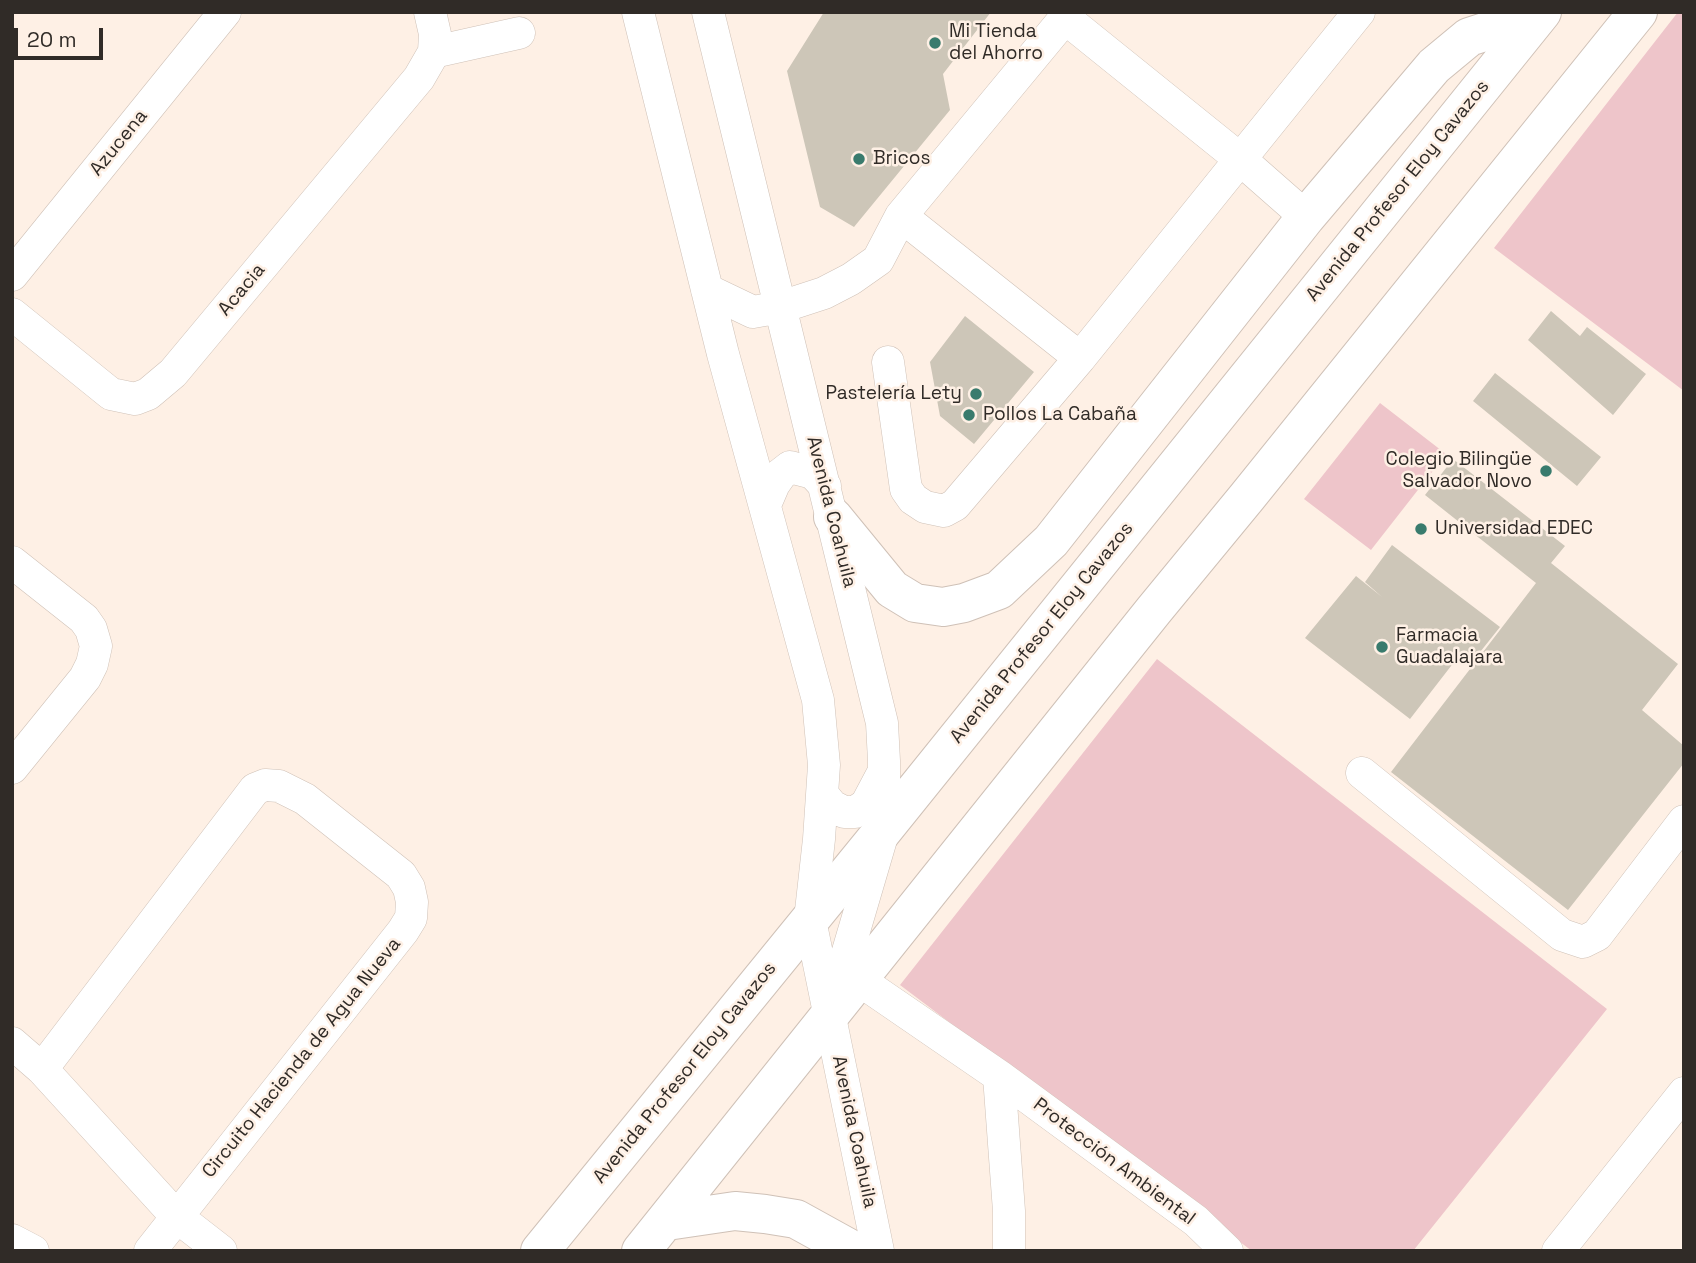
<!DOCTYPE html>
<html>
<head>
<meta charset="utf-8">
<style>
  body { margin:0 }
  #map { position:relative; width:1696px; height:1263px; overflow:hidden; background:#fef0e5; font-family:"Space Grotesk",sans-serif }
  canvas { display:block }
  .frame { position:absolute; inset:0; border:14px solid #302b27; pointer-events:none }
  .scale { position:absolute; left:14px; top:28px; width:89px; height:32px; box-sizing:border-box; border:4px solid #302b27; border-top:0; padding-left:9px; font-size:21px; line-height:24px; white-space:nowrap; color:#302b27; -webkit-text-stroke:5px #fef0e5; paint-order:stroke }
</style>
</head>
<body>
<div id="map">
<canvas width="1696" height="1263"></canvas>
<div class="frame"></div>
<div class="scale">20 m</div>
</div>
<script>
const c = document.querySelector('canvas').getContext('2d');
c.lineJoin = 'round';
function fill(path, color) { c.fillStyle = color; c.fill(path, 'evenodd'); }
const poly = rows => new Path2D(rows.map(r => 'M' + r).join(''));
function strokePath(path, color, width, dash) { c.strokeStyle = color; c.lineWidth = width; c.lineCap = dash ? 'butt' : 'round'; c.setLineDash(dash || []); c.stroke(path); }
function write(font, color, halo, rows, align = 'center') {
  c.font = font + ' "Space Grotesk",sans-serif'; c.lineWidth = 5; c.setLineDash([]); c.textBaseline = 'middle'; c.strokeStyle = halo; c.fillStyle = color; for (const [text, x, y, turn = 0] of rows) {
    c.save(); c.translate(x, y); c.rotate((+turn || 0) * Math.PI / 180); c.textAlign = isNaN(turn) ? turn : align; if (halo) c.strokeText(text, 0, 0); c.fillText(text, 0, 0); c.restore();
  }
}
fill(poly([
  [1678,12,1684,12,1684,391,1494,248],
  [1380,403,1446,454,1371,550,1304,499],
  [1157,659,1607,1009,1413,1251,1252,1251,900,985]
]), '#eec5ca');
fill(poly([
  [824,12,991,12,943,74,950,110,854,227,820,207,787,71],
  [1551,311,1580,336,1587,327,1646,374,1613,415,1528,340],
  [965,316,1034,372,974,444,940,416,930,362],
  [1495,373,1601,457,1577,486,1473,401],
  [1453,459,1565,546,1551,563,1678,664,1642,710,1684,746,1684,763,1568,910,1391,772,1536,583,1425,495],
  [1392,545,1500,627,1469,666,1458,657,1410,719,1305,638,1356,576,1382,597,1365,582]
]), '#cdc6b8');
const minor = poly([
  [638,12,723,354,818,700,824,765,819,839,810,920,878,1251],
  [708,12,882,723,884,761,884,829,831,1009],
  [1065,18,1240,159,1306,217],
  [434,52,519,33],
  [901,216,1080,358],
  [12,275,225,12],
  [707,290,753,312,781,307,824,293,851,279,878,260,901,216,1070,12],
  [12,314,111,394,135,399,148,394,173,373,419,78,434,52,435,34,430,12],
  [888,362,906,489,913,499,925,507,944,511,955,505,1080,358,1359,12],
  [765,505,774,484,781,474,790,467,813,473,825,486],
  [12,562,84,619,91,629,96,646,92,664,85,678,12,768],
  [1362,773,1562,935,1583,942,1597,935,1684,821],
  [823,795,832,806,844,812,855,812,866,805,884,771],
  [859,980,999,1076,1196,1221,1227,1251],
  [12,1043,42,1069,176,1216,221,1251],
  [42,1069,255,789,265,785,279,786,305,799,401,875,409,888,412,902,411,918,403,931,150,1251],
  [999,1076,1009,1211,1009,1251],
  [12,1240,33,1251],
  [1558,1251,1684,1093]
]);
const major = poly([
  [833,517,892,589,915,603,943,607,964,603,999,590,1051,541,1306,217,1434,66,1469,37,1540,14],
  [667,1221,735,1211,765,1214,796,1219,854,1251],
  [540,1251,884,829,1542,12],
  [641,1251,1154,610,1247,497,1638,12]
]);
strokePath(minor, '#cfc1b7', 33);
strokePath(major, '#cfc1b7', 40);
strokePath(minor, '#fff', 32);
strokePath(major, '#fff', 38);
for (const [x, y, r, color] of [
  [935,43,7,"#397b6d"],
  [859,159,7,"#397b6d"],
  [976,394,7,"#397b6d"],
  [969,415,7,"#397b6d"],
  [1546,471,7,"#397b6d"],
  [1421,529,7,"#397b6d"],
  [1382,647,7,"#397b6d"]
]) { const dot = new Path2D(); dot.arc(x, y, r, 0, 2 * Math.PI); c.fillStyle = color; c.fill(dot); strokePath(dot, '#fef0e5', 2.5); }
write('19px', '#302b27', '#fef0e5', [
  ["Mi Tienda",949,32],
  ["del Ahorro",949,54],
  ["Bricos",873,159],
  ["Pastelería Lety",962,394,"right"],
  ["Pollos La Cabaña",983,415],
  ["Colegio Bilingüe",1532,460,"right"],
  ["Salvador Novo",1532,482,"right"],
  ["Universidad EDEC",1435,529],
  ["Farmacia",1396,636],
  ["Guadalajara",1396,658]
], 'left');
write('19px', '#302b27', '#fef0e5', [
  ["Azucena",119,143,-51],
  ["Avenida Profesor Eloy Cavazos",1398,191,-51],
  ["Acacia",242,290,-50],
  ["Avenida Coahuila",831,512,76],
  ["Avenida Profesor Eloy Cavazos",1042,633,-51],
  ["Circuito Hacienda de Agua Nueva",302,1058,-51],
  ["Avenida Profesor Eloy Cavazos",685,1073,-51],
  ["Avenida Coahuila",854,1132,78],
  ["Protección Ambiental",1114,1162,37]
]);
</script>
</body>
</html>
